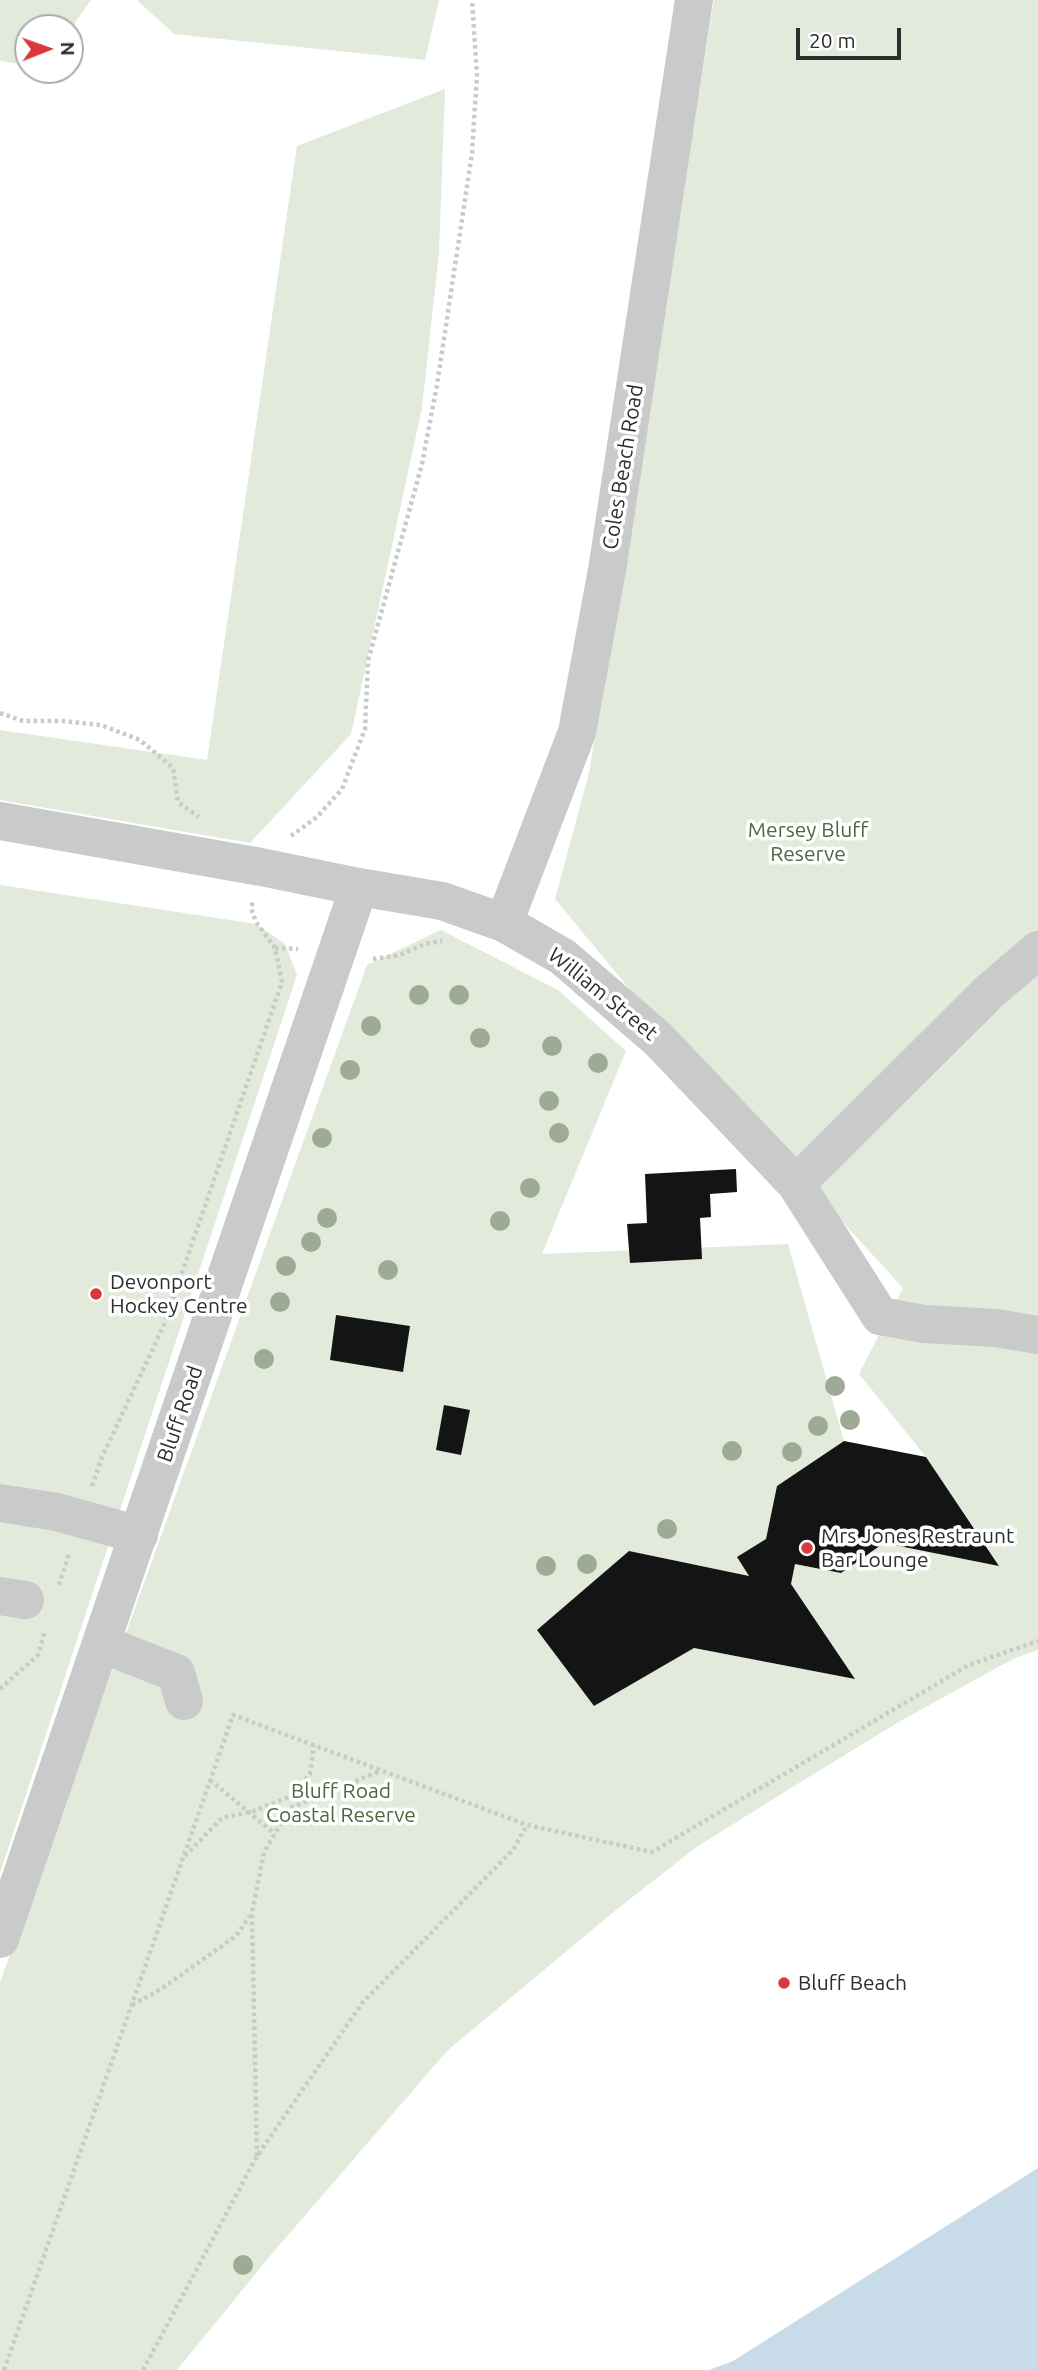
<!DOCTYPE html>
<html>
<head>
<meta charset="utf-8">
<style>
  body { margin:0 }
  #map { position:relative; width:1038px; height:2370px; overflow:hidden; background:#fff; font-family:Ubuntu,sans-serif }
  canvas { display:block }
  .north { position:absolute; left:14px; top:14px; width:70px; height:70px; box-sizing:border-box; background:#fff; border:2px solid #ababab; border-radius:50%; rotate:89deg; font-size:19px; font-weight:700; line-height:28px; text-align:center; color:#2d2d2d }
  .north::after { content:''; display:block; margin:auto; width:24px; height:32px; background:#db383b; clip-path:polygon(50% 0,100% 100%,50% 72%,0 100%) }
  .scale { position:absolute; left:796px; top:28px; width:105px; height:32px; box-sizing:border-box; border:4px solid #2d2d2d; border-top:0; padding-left:9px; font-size:21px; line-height:24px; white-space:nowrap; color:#2d2d2d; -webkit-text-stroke:5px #fff; paint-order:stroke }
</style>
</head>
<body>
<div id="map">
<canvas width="1038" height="2370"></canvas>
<div class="north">N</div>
<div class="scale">20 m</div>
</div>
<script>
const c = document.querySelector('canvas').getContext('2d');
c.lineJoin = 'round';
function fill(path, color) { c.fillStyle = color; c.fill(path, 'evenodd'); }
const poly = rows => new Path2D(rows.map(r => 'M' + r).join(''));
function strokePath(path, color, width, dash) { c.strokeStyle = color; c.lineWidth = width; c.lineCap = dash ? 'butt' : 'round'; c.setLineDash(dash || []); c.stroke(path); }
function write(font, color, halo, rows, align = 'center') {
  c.font = font + ' Ubuntu,sans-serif'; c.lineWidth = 7; c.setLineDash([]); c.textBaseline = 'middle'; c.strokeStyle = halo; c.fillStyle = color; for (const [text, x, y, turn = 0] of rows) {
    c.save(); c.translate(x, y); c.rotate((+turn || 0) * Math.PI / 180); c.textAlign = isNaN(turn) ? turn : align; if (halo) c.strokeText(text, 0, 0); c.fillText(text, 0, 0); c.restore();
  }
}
fill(poly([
  [0,0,91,0,70,30,70,28,28,28,28,65,0,61],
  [137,0,439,0,425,60,174,34],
  [714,0,1038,0,1038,1650,1013,1659,902,1720,799,1783,695,1848,611,1914,447,2051,270,2256,177,2370,0,2370,0,1982,367,965,441,930,558,990,626,1051,542,1254,788,1244,844,1441,777,1486,766,1539,737,1557,749,1576,629,1551,538,1630,594,1706,694,1648,855,1679,791,1584,795,1564,841,1573,884,1543,999,1565,926,1457,859,1374,903,1288,627,986,555,899,589,773],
  [445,89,439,253,422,408,351,734,250,843,0,800,0,730,207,760,297,146],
  [0,885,256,924,285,944,297,975,0,1873]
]), '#e2eadb');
fill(poly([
  [1038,2168,1038,2370,709,2370,733,2361]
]), '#c8dbe9');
fill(poly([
  [736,1169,737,1192,710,1194,711,1217,700,1218,702,1259,630,1263,627,1224,647,1223,645,1174],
  [336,1315,410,1326,403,1372,330,1360],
  [444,1405,470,1410,461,1455,436,1450],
  [844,1441,926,1457,999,1566,884,1543,841,1573,795,1564,791,1584,855,1679,694,1648,594,1706,537,1630,629,1551,749,1576,737,1557,766,1539,777,1486]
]), '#141414');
strokePath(poly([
  [0,713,23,721,62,721,101,725,140,740,173,768,178,802,199,817],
  [291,836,317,817,342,789,365,729,368,661,422,464,437,385,472,153,477,75,472,0],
  [275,948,298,949],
  [373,959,400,955,425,944,442,941],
  [92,1486,102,1457,164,1325,282,982,275,948,256,922,251,908,253,901],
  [59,1585,69,1554],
  [0,1689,38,1655,45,1631],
  [210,1780,275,1834],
  [185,1856,222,1818,254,1811,289,1797,310,1774,314,1745],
  [132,2005,161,1989,236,1936,252,1913],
  [257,2156,252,1913,264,1852,290,1808,380,1771],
  [4,2370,233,1715,527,1825],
  [143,2370,257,2156,363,2002,513,1850,527,1825,652,1852,969,1665,1038,1641]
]), '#cacaca', 4.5, [3.5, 3.5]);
strokePath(poly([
  [0,821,261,867,359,887,442,901,504,923,563,957,658,1039,796,1184,880,1316,924,1324,996,1328,1038,1335],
  [504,923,577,732,607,570,694,0],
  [796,1184,990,991,1038,950],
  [0,1503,57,1512,139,1535],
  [0,1596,25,1600],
  [102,1644,176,1673,184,1701],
  [0,1939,359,887]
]), '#cacaca', 38);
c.fillStyle = '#9eab94';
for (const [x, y] of [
  [419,995],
  [459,995],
  [371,1026],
  [480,1038],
  [552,1046],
  [598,1063],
  [350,1070],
  [549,1101],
  [559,1133],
  [322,1138],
  [530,1188],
  [327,1218],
  [500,1221],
  [311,1242],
  [286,1266],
  [388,1270],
  [280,1302],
  [264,1359],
  [835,1386],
  [850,1420],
  [818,1426],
  [732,1451],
  [792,1452],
  [667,1529],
  [587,1564],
  [546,1566],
  [243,2265]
]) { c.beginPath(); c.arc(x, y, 10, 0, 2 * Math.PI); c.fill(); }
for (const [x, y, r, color] of [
  [96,1294,7,"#db383b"],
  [807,1548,7,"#db383b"],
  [784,1983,7,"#db383b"]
]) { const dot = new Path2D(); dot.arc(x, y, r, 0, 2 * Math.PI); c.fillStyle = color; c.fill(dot); strokePath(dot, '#fff', 2.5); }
write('21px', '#2d2d2d', '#fff', [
  ["Coles Beach Road",623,467,-81],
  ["William Street",603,994,39],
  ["Bluff Road",180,1414,-71]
]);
write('21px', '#4e663d', '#fff', [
  ["Mersey Bluff",808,830],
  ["Reserve",808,854],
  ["Bluff Road",341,1791],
  ["Coastal Reserve",341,1815]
]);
write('21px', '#2d2d2d', '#fff', [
  ["Devonport",110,1282],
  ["Hockey Centre",110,1306],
  ["Mrs Jones Restraunt",821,1536],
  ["Bar Lounge",821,1560],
  ["Bluff Beach",798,1983]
], 'left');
</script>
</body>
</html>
